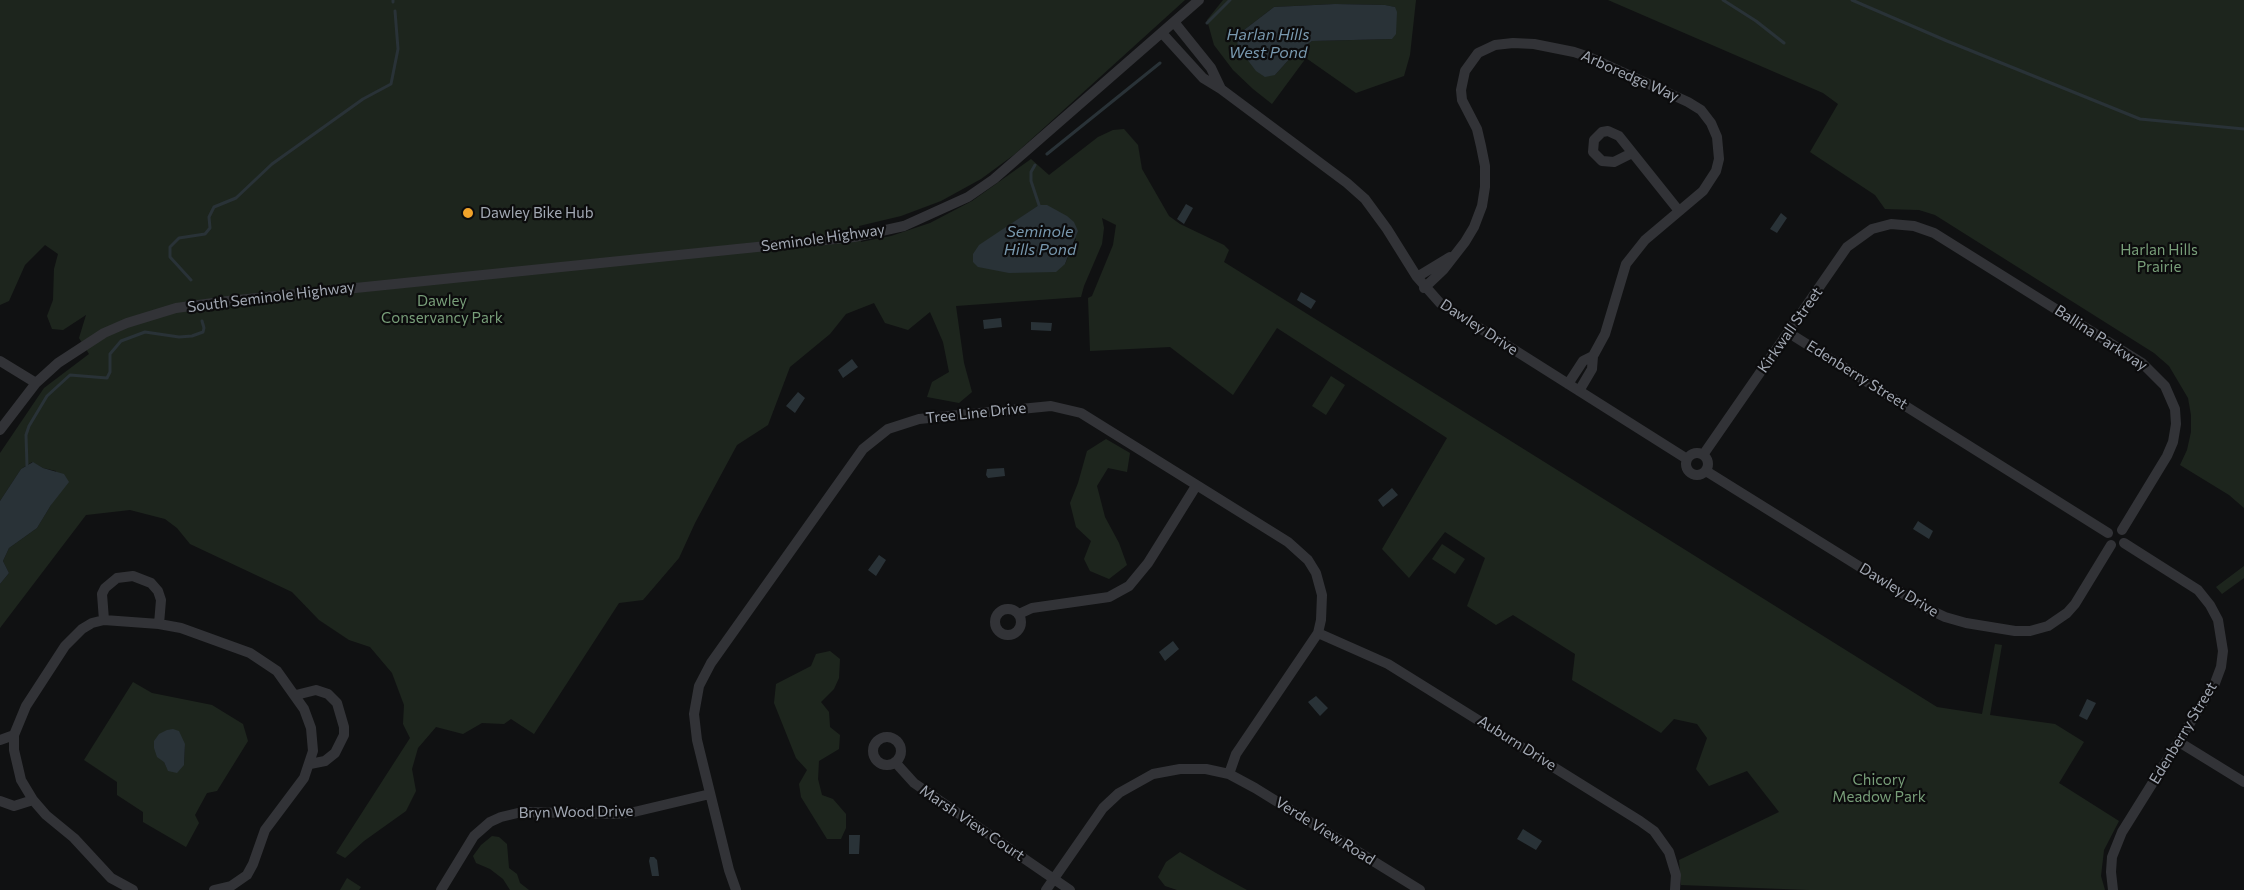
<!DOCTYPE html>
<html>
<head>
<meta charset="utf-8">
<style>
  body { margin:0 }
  canvas { display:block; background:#101112 }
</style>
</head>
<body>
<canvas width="2244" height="890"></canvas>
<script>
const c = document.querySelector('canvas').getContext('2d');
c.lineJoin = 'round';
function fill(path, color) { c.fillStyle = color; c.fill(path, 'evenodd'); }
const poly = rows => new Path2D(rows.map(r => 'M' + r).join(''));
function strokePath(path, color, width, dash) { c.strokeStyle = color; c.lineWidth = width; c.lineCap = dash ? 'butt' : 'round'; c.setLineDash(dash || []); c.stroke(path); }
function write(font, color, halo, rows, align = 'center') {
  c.font = font + ' Commissioner,sans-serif'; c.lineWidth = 4.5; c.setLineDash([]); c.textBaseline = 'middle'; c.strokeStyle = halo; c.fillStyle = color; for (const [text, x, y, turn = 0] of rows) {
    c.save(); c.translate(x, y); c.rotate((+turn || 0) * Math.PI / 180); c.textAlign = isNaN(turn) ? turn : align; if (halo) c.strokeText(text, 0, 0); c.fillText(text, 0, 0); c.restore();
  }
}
fill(poly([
  [0,0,1185,0,1015,154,981,179,941,201,901,216,859,226,861,242,891,236,930,223,972,201,1031,159,1049,175,1098,137,1113,130,1124,129,1138,145,1142,169,1169,216,1180,224,1224,245,1229,250,1224,262,1937,707,1982,714,1995,644,2002,645,1990,715,2055,724,2084,742,2059,783,2119,821,2104,850,2101,876,2105,890,1809,890,1681,885,1679,860,1779,812,1747,771,1709,786,1696,769,1707,738,1697,724,1674,719,1661,733,1572,680,1575,654,1513,615,1496,625,1467,606,1485,558,1445,532,1409,578,1382,549,1447,438,1277,328,1233,395,1170,347,1090,351,1088,298,1092,296,1113,245,1116,225,1102,218,1104,228,1102,244,1084,286,1081,297,956,306,964,363,972,392,959,403,927,397,932,382,949,372,943,342,930,312,908,330,885,323,874,303,846,314,830,334,790,367,768,425,737,445,695,523,679,558,643,600,619,603,534,734,511,719,504,724,482,723,463,734,436,727,418,748,412,769,416,791,406,811,364,841,345,858,336,853,410,738,403,724,404,705,392,673,370,647,349,640,319,620,292,592,190,544,177,528,165,519,130,510,86,515,0,628,0,584,9,573,3,561,9,548,37,528,51,505,56,471,43,468,32,462,21,469,0,501,0,453,44,388,89,354,79,338,86,315,63,330,52,329,47,316,53,300,54,269,58,254,45,245,25,265,9,301,0,305],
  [1039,205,1076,239,1065,264,1011,224],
  [1223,0,1416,0,1410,55,1404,76,1356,93,1306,58,1272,104,1253,89,1233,70,1214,45,1207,20],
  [1335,4,1385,5,1395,7,1392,39,1312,41,1293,55,1275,75,1246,57,1237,45,1244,30,1274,7],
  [1608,0,2244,0,2244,508,2229,495,2180,465,2187,450,2191,432,2191,415,2188,398,2169,366,2154,353,1935,215,1919,210,1885,209,1875,195,1810,152,1838,104,1823,93],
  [1331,376,1345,385,1326,415,1312,406],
  [1106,439,1130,453,1127,472,1108,468,1097,486,1105,517,1119,543,1127,565,1109,579,1090,571,1084,559,1091,541,1076,527,1070,503,1078,483,1087,451],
  [1442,544,1465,559,1455,574,1432,559],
  [2244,566,2244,578,2222,594,2216,587],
  [830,651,840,659,839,678,834,689,821,702,829,712,830,727,840,735,839,749,819,761,818,779,822,795,833,799,846,814,846,828,841,839,827,839,801,797,799,784,807,770,796,758,774,703,776,684,811,666,816,654],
  [133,682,152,693,212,705,243,724,248,741,217,791,207,793,195,815,199,823,186,847,143,822,143,812,117,795,117,782,84,760],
  [185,744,184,765,167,768,164,762],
  [492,836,499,837,507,844,509,868,517,874,520,883,529,890,510,890,503,879,490,869,476,863,473,856,481,845],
  [1180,852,1216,873,1247,890,1177,890,1165,886,1158,877,1166,862],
  [347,878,361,887,359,890,340,890]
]), '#1d251d');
fill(poly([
  [1335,4,1385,5,1395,7,1397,12,1396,34,1392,39,1312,41,1293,55,1275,75,1265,77,1256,71,1237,46,1238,39,1244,30,1274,7],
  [1186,204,1193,208,1184,224,1177,219],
  [1039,205,1047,205,1067,216,1074,222,1078,231,1065,264,1056,272,1009,273,978,267,973,262,973,254,979,245],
  [1781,213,1787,218,1777,233,1770,229],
  [1301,292,1316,301,1311,309,1297,300],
  [1001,318,1002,327,984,329,983,320],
  [1031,322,1052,323,1051,331,1031,330],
  [852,359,858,367,843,378,838,370],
  [798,392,805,398,795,413,786,406],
  [33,462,43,468,64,474,69,482,51,505,37,528,9,548,3,561,9,573,0,584,0,501,21,469],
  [1004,468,1005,476,988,478,986,475,987,469],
  [1392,488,1398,495,1383,507,1378,500],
  [1918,521,1933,531,1929,539,1913,529],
  [879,555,886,560,876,576,868,570],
  [1173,641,1179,649,1165,661,1159,652],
  [1316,696,1328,708,1320,716,1308,702],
  [2087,699,2096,703,2087,720,2079,716],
  [173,729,179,731,185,744,184,765,177,773,168,771,164,762,157,757,154,748,154,741,159,734,167,730],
  [1523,829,1542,841,1536,850,1517,839],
  [849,835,860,835,859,854,849,854],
  [650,857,654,857,657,860,659,876,652,876,649,861]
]), '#293237');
strokePath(poly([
  [393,0,393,2],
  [1723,0,1756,21,1784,43],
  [1852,0,1947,41,2140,119,2244,129],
  [1207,23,1230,0],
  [1047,154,1160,63],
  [1035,165,1031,172,1031,181,1039,205],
  [191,280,170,257,170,247,179,238,205,234,210,228,209,217,214,207,236,198,272,164,363,99,391,84,398,49,395,11],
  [27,466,26,435,29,426,47,396,70,375,107,378,110,372,110,354,121,341,145,332,179,337,192,336,203,332,204,328,202,321]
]), '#293237', 3);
strokePath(poly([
  [1174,22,1211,68,1221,89],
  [1162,33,1203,78,1221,89,1347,183,1365,199,1387,229,1417,277,1440,303,1687,459],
  [1632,153,1614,162,1602,161,1593,152,1594,140,1602,132,1608,131,1619,136,1679,211],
  [1417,277,1450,257],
  [1424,288,1444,269,1465,242,1474,227,1482,206,1485,187,1485,166,1481,146,1477,129,1462,100,1461,90,1465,71,1478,53,1495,45,1513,43,1534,44,1574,52,1589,57,1688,102,1701,110,1711,123,1717,137,1719,159,1716,171,1703,191,1645,240,1626,264,1605,334,1593,356,1592,369,1579,391],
  [1789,333,2108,533],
  [0,361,36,383],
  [1568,384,1583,361,1593,356],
  [0,430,36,383,58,363,104,333,127,323,176,308,228,301,806,242,854,237,904,226,968,197,994,179,1199,0],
  '1686 464a11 11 0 1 1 22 0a11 11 0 1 1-22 0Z',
  [1703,455,1847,247,1872,229,1891,224,1914,226,1934,233,2142,363,2165,386,2175,409,2176,424,2173,442,2167,456,2122,530],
  [1706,471,1926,608,1945,617,1966,623,2015,631,2030,631,2048,626,2067,613,2075,604,2111,545],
  '995 622a13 13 0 1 1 26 0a13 13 0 1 1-26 0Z',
  [1019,614,1032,608,1109,597,1129,586,1148,563,1196,486],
  [104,620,102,594,105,588,117,578,133,576,151,583,158,591,161,600,159,624],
  [1318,633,1388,664,1640,821,1654,831,1669,852,1676,875,1675,890],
  [296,695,316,690,328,694,337,703,344,727,344,735,335,753,325,761,310,764],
  '873 751a14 14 0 1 1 28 0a14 14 0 1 1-28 0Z',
  [0,740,14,735],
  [2179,742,2244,782],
  [895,762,914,783,1070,890],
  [0,801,14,806,33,800],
  [133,890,111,878,74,838,46,815,33,800,21,780,14,750,14,735,26,706,65,646,82,629,92,623,104,620,159,624,181,628,250,653,277,671,304,709,311,728,313,751,304,778,265,830,253,864,247,875,231,886,214,890],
  [441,890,474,836,490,822,501,817,522,812,614,814,634,812,710,794],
  [736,890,729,870,697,740,694,714,699,686,711,663,863,449,888,429,919,419,1051,406,1081,413,1288,542,1308,560,1316,573,1322,595,1321,620,1318,633,1236,754,1229,774],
  [1046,890,1103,808,1119,793,1153,774,1180,769,1206,769,1229,774,1255,788,1420,890],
  [2113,890,2111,872,2112,857,2122,832,2215,683,2221,667,2223,651,2218,620,2210,605,2198,590,2124,543]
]), '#323337', 10);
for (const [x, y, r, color] of [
  [468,213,6,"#f1a32a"]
]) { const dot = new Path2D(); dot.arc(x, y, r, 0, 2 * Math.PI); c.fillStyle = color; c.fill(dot); strokePath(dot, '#0c0c0d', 2); }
write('15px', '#a2a8b3', '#0c0c0d', [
  ["Arboredge Way",1630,76,24],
  ["Seminole Highway",823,238,-8],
  ["South Seminole Highway",271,297,-7],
  ["Dawley Drive",1479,327,33],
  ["Kirkwall Street",1790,330,-55],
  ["Ballina Parkway",2101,338,33],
  ["Edenberry Street",1857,375,32],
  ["Tree Line Drive",976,413,-6],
  ["Dawley Drive",1899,590,31],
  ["Edenberry Street",2183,733,-59],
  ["Auburn Drive",1517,743,32],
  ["Bryn Wood Drive",576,812,-1],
  ["Marsh View Court",972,823,34],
  ["Verde View Road",1325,831,32]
]);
write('15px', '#a2a8b3', '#0c0c0d', [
  ["Dawley Bike Hub",480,213]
], 'left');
write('15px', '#789e79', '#0c0c0d', [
  ["Harlan Hills",2159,250],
  ["Prairie",2159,267],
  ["Dawley",442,301],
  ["Conservancy Park",442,318],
  ["Chicory",1879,780],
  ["Meadow Park",1879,797]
]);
write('italic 16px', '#7898ae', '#0c0c0d', [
  ["Harlan Hills",1268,35],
  ["West Pond",1268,53],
  ["Seminole",1040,232],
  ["Hills Pond",1040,250]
]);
</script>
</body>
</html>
